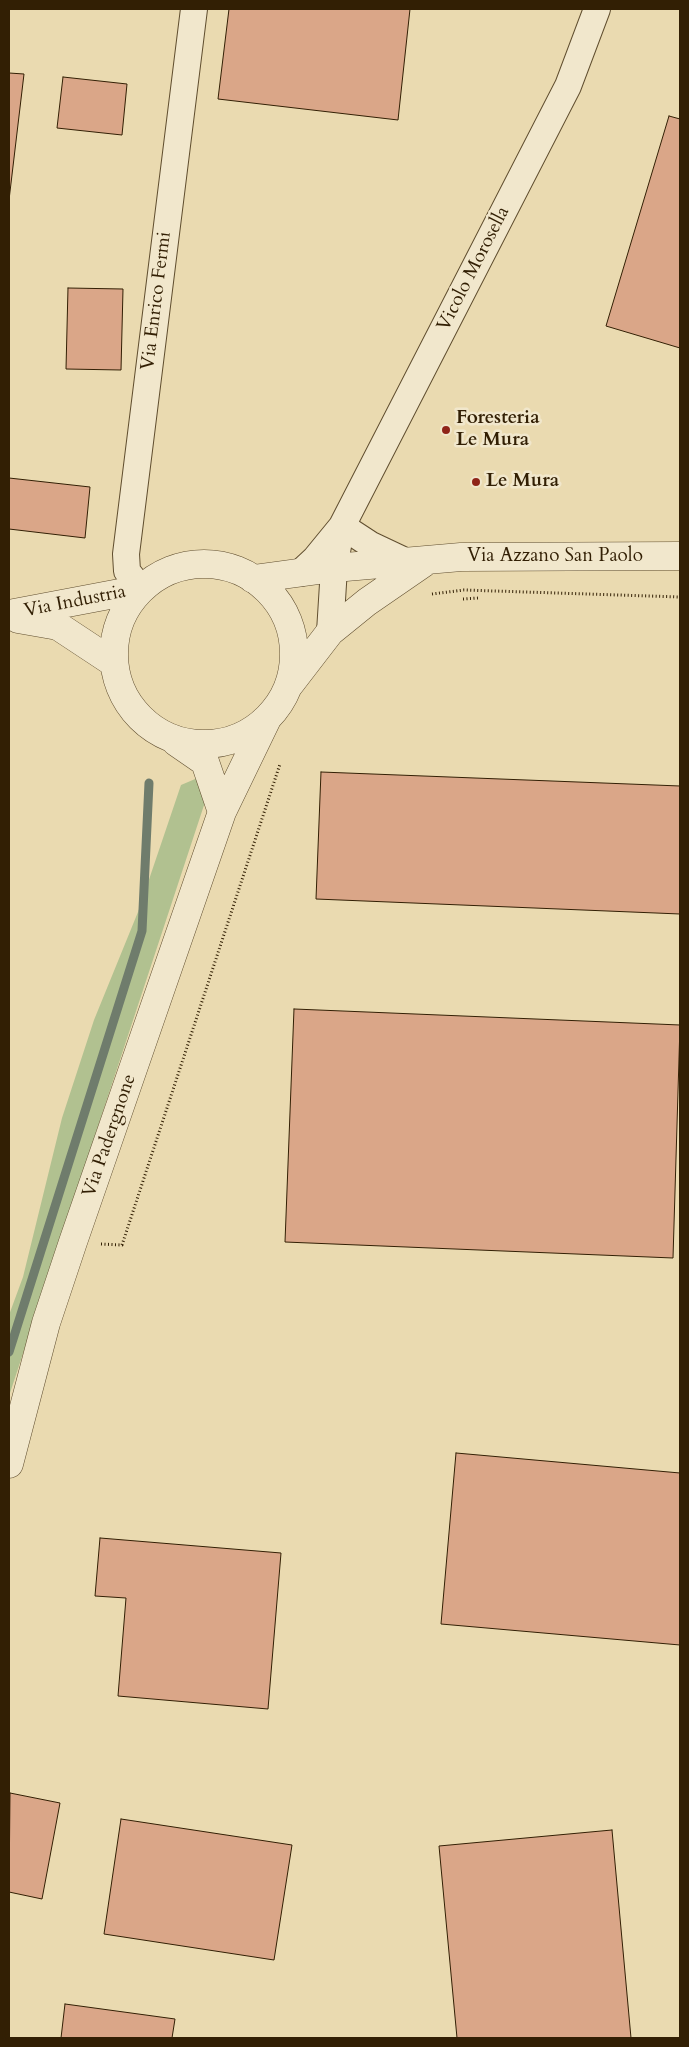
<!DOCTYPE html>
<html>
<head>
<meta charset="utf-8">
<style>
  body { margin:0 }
  #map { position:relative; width:689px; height:2047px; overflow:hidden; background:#eadab0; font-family:Cardo,serif }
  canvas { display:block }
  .frame { position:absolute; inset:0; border:10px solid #321f04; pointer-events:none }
</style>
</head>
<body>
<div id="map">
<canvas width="689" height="2047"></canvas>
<div class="frame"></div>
</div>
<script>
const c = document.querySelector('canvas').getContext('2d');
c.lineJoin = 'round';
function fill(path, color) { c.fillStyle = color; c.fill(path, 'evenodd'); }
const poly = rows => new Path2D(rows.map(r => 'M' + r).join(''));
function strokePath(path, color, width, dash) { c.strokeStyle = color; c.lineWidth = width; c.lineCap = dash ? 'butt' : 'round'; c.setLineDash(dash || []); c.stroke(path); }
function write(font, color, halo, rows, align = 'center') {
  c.font = font + ' Cardo,serif'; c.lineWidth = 5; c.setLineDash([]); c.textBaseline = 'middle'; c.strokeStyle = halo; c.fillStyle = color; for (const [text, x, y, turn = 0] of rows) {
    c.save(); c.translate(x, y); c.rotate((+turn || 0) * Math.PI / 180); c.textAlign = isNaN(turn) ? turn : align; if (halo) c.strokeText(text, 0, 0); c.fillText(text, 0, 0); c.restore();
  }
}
fill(poly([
  [207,774,211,784,9,1396,9,1315,23,1277,62,1118,94,1020,138,912,181,785]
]), '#b1c190');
strokePath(poly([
  [9,1352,142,931,149,783]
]), '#6f7c6c', 9);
const building = poly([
  [229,9,410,9,398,120,218,99,229,9],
  [9,73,24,74,9,200,9,73],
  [63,77,127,84,122,135,57,128,63,77],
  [669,116,680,119,680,348,606,326,669,116],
  [68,288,123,289,121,370,66,369,68,288],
  [9,478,90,487,85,538,9,529,9,478],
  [321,772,680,786,680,914,316,899,321,772],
  [294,1009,680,1025,673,1258,285,1242,294,1009],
  [456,1453,680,1473,680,1645,441,1624,456,1453],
  [100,1538,281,1553,268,1709,118,1696,126,1598,95,1596,100,1538],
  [10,1793,60,1803,42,1899,9,1892,10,1793],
  [121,1819,292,1845,274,1960,104,1934,121,1819],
  [612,1830,631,2038,457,2038,439,1846,612,1830],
  [65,2004,175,2019,172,2038,61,2038,65,2004]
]);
fill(building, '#daa688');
strokePath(building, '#321f04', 1);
const minor = poly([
  [342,526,371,545,407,562],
  [300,573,315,559,342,526,568,86,597,9],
  [141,589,127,571,126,554,194,9],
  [330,632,334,568,338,546]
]);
const tertiary = poly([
  '114 654a90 90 0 1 1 180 0a90 90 0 1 1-180 0Z',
  [253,579,334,568,461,557,680,556],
  [9,614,141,589],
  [18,619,58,626,114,663],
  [290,684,330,632,367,602,428,560],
  [176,742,205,762,222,812],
  [9,1464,46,1323,73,1242,222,812,267,719]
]);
strokePath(minor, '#604e2f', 28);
strokePath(tertiary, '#604e2f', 29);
strokePath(poly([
  [432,594,464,590,680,597],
  [463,599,479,598],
  [101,1244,122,1245,280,764]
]), '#321f04', 3, [1, 2.5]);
strokePath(minor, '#f1e7cc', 26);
strokePath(tertiary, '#f1e7cc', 28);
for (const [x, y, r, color] of [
  [446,430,5,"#8f2418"],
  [476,482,5,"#8f2418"]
]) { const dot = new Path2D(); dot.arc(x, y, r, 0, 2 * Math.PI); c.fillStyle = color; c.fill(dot); strokePath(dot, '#f1e7cc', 2); }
write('19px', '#321f04', '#f1e7cc', [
  ["Vicolo Morosella",474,269,-63],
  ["Via Enrico Fermi",157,301,-83],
  ["Via Azzano San Paolo",555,557],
  ["Via Industria",75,602,-11],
  ["Via Padergnone",110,1136,-71]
]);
write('bold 19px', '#321f04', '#f1e7cc', [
  ["Foresteria",456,419],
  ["Le Mura",456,441],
  ["Le Mura",486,482]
], 'left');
</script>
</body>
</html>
